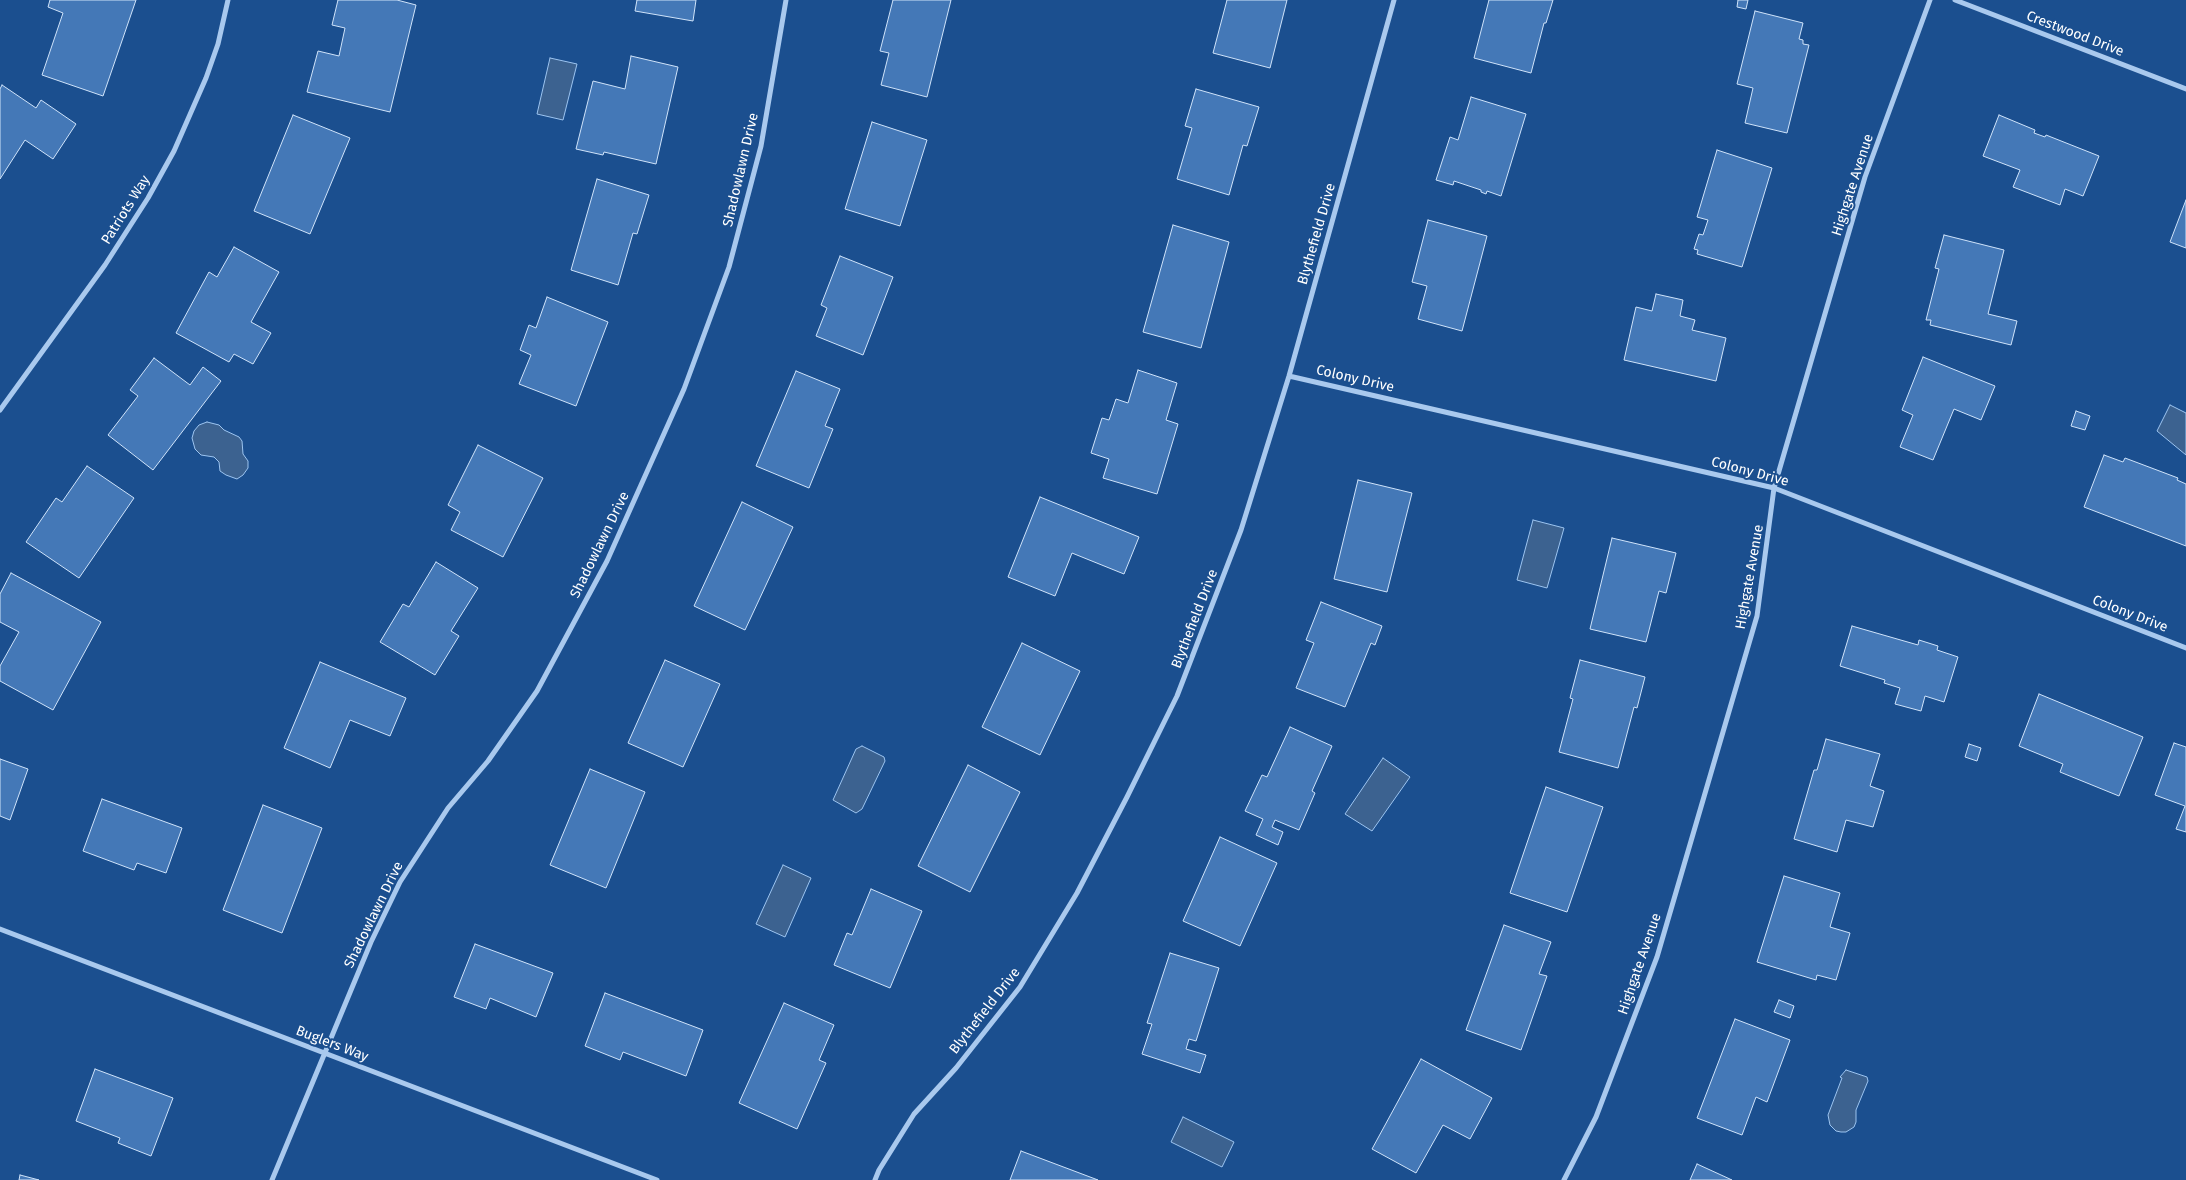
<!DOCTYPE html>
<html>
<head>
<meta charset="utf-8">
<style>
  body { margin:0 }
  canvas { display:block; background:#1b4f8f }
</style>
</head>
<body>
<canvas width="2186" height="1180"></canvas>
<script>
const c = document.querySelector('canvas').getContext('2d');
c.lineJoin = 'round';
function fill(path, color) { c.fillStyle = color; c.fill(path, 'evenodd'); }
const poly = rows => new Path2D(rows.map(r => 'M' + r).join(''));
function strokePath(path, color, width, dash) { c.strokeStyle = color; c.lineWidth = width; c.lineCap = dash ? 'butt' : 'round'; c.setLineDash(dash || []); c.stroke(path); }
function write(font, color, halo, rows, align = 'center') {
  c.font = font + ' "Fira Sans",sans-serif'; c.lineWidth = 4; c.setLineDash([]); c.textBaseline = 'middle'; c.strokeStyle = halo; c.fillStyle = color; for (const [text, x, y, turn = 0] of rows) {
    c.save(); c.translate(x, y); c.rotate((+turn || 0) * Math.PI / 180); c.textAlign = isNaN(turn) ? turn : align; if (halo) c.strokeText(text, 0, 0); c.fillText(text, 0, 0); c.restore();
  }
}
const water = poly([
  [550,58,577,64,563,120,537,114,550,58],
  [2170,405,2186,413,2186,455,2157,431,2170,405],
  [207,422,219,425,224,430,239,437,242,441,243,454,248,461,248,468,243,475,237,479,226,475,220,471,219,462,214,457,201,455,195,449,192,438,194,431,199,425,207,422],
  [1533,520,1564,528,1547,588,1517,580,1533,520],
  [862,746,884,757,885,761,862,809,856,813,833,800,856,749,862,746],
  [1383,758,1410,777,1372,831,1345,814,1383,758],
  [783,865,811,878,785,937,756,924,783,865],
  [1846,1070,1867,1077,1868,1081,1856,1110,1856,1122,1854,1127,1846,1132,1841,1132,1836,1131,1830,1125,1828,1115,1842,1078,1840,1077,1846,1070],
  [1183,1117,1234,1142,1222,1167,1171,1142,1183,1117]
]);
fill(water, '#3c6290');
strokePath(water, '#9cc4f0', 1);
const building = poly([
  [50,0,136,0,103,96,42,75,63,13,48,7,50,0],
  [338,0,397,0,416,5,390,112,307,92,318,51,339,56,345,28,332,25,338,0],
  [637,0,696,0,693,21,635,11,637,0],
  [893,0,951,0,927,97,881,85,889,53,880,51,893,0],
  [1227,0,1287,0,1270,68,1213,53,1227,0],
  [1489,0,1553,0,1546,23,1544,23,1531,73,1474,58,1489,0],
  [1738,0,1748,0,1746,9,1737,7,1738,0],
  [1755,11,1803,23,1799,39,1803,40,1803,44,1809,45,1787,133,1745,123,1753,88,1737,84,1755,11],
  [631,56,678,67,656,164,604,152,603,155,576,149,593,81,625,89,631,56],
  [2,85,36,108,41,100,76,124,53,159,25,140,0,179,0,89,2,85],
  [1196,89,1259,107,1247,146,1243,145,1229,195,1177,179,1192,128,1185,126,1196,89],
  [1471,97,1526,114,1501,196,1487,191,1486,194,1481,192,1481,190,1454,181,1453,185,1436,180,1450,137,1458,140,1471,97],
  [293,115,350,138,310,234,254,211,293,115],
  [1999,115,2035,130,2034,133,2045,137,2046,135,2099,156,2083,196,2065,189,2060,205,2013,187,2020,170,1983,156,1999,115],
  [872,122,927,140,900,226,845,209,872,122],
  [1717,150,1772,168,1742,267,1697,254,1698,250,1694,249,1699,234,1703,235,1708,220,1697,217,1717,150],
  [597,179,649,195,637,234,633,233,618,285,571,270,597,179],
  [2186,200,2186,248,2170,242,2186,200],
  [1428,220,1487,236,1462,331,1418,319,1427,286,1412,282,1428,220],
  [1173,225,1229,242,1201,348,1143,332,1173,225],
  [1944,235,2004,250,1988,314,2017,321,2011,345,1930,325,1931,320,1926,320,1939,269,1935,268,1944,235],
  [234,247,279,272,251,322,271,333,253,364,234,354,229,362,176,333,209,272,217,277,234,247],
  [840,256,893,277,863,355,816,336,827,308,821,305,840,256],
  [1656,294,1683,300,1680,316,1695,320,1692,330,1726,338,1716,381,1624,360,1636,307,1652,311,1656,294],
  [547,297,608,322,576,406,519,384,531,355,520,350,529,325,536,328,547,297],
  [1923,357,1995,386,1981,420,1954,409,1933,460,1900,447,1913,415,1902,410,1923,357],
  [154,358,190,385,203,367,221,381,153,470,108,435,138,396,130,390,154,358],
  [1138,370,1177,383,1166,420,1178,424,1157,494,1103,478,1109,459,1091,453,1102,418,1109,420,1116,399,1128,403,1138,370],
  [796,371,840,389,825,426,833,429,809,488,756,466,796,371],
  [2076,411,2090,416,2085,430,2071,426,2076,411],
  [478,445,543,478,503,557,451,530,460,512,448,505,478,445],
  [2104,455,2123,462,2125,458,2178,478,2177,480,2186,484,2186,546,2084,507,2104,455],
  [87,466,134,498,79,578,26,542,56,498,62,502,87,466],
  [1358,480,1412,493,1387,592,1334,579,1358,480],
  [1040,497,1139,537,1124,574,1072,553,1055,596,1008,577,1040,497],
  [742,502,793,527,745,630,694,606,742,502],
  [1612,538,1676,553,1666,593,1659,591,1646,642,1590,629,1612,538],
  [436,562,478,588,451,631,459,636,435,675,380,642,403,604,409,607,436,562],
  [11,573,101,622,53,710,0,681,0,666,19,632,0,622,0,594,11,573],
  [1321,602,1382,626,1375,645,1371,643,1345,707,1296,688,1314,643,1306,640,1321,602],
  [1852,626,1918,645,1919,640,1938,646,1937,650,1958,657,1944,702,1925,696,1921,711,1895,704,1900,688,1884,683,1885,680,1840,666,1852,626],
  [1022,643,1080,671,1040,755,982,727,1022,643],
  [665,660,720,684,683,767,628,743,665,660],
  [1580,660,1645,677,1637,708,1634,707,1618,768,1559,752,1573,699,1570,698,1580,660],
  [320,662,406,698,390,736,350,720,330,768,284,748,320,662],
  [2039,694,2143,737,2119,796,2060,772,2063,764,2019,746,2039,694],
  [1290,727,1332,746,1312,791,1315,793,1299,830,1275,820,1272,827,1283,832,1278,845,1256,835,1263,819,1245,811,1262,775,1267,777,1290,727],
  [1826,739,1880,754,1870,786,1884,791,1873,827,1846,820,1837,852,1794,839,1814,770,1817,770,1826,739],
  [2174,743,2186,747,2186,832,2176,829,2185,806,2155,795,2174,743],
  [1969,744,1981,748,1977,761,1965,757,1969,744],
  [0,759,28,769,10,820,0,816,0,759],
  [968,765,1020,792,970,892,918,866,968,765],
  [590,769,645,792,606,888,550,865,590,769],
  [1546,787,1603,807,1567,912,1510,893,1546,787],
  [102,799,182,828,166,873,137,863,134,870,83,851,102,799],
  [263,805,322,828,282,933,223,910,263,805],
  [1220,837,1277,863,1240,946,1183,921,1220,837],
  [1784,876,1840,893,1830,927,1850,933,1836,980,1817,975,1816,980,1757,962,1784,876],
  [871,889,922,911,890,988,834,965,847,933,852,935,871,889],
  [1504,925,1551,942,1539,974,1547,976,1521,1050,1466,1030,1504,925],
  [475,944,553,973,536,1017,490,998,486,1009,454,997,475,944],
  [1170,953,1219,968,1196,1041,1189,1039,1186,1049,1206,1055,1200,1073,1142,1054,1152,1024,1147,1023,1170,953],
  [605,993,703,1030,686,1076,623,1052,620,1060,585,1046,605,993],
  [1779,1000,1794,1006,1790,1018,1774,1012,1779,1000],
  [784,1003,834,1025,819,1060,826,1063,797,1129,739,1103,784,1003],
  [1735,1019,1790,1040,1767,1102,1756,1097,1742,1135,1697,1118,1735,1019],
  [1421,1059,1492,1098,1470,1139,1443,1125,1416,1173,1372,1149,1421,1059],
  [95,1069,173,1098,151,1156,118,1143,120,1138,76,1121,95,1069],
  [1021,1151,1098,1180,1010,1180,1021,1151],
  [1697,1164,1732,1180,1690,1180,1697,1164],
  [20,1175,39,1180,19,1180,20,1175]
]);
fill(building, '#4478b7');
strokePath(building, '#cfe3fa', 1);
strokePath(poly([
  [1955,0,2186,89],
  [1289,376,1774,488,2186,648],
  [0,410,105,265,148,198,174,151,206,78,218,44,228,0],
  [0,929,657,1180],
  [272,1180,371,942,400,882,448,808,488,761,537,691,607,561,684,389,729,267,761,146,786,0],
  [875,1180,879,1170,914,1114,956,1068,1020,987,1077,893,1127,797,1177,696,1241,530,1289,376,1394,0],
  [1564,1180,1596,1117,1657,957,1757,616,1774,488,1865,177,1930,0]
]), '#a9c9ee', 5);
write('14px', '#fff', '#1b4f8f', [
  ["Crestwood Drive",2075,34,21],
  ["Shadowlawn Drive",741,170,-77],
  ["Highgate Avenue",1853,185,-72],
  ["Patriots Way",126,210,-58],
  ["Blythefield Drive",1317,234,-74],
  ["Colony Drive",1355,379,13],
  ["Colony Drive",1750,472,15],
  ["Shadowlawn Drive",600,545,-64],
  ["Highgate Avenue",1750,577,-80],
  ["Colony Drive",2130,614,21],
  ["Blythefield Drive",1195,619,-69],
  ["Shadowlawn Drive",374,915,-64],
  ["Highgate Avenue",1640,964,-71],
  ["Blythefield Drive",985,1011,-52],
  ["Buglers Way",332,1044,21]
]);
</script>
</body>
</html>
